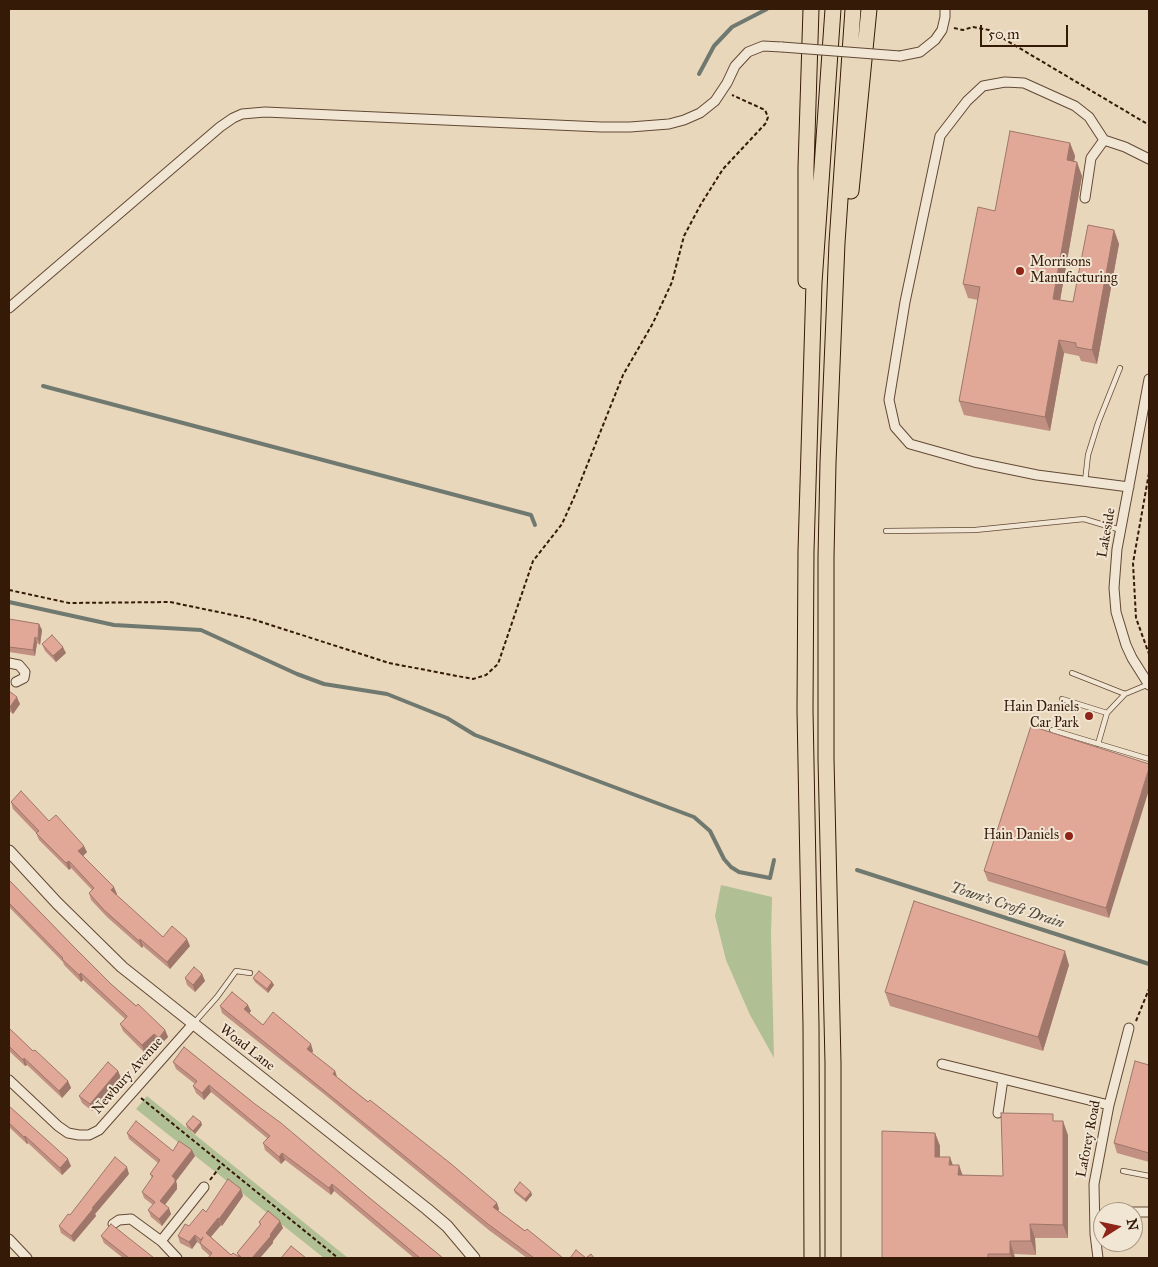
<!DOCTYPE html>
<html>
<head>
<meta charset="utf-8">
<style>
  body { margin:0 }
  #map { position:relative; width:1158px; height:1267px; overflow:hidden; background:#e9d7bc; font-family:"IM FELL Great Primer",serif }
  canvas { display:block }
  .frame { position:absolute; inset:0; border:10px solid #351a07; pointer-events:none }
  .north { position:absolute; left:1093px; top:1202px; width:50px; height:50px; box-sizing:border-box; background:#f1e5d3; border:1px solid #a69481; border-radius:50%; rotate:80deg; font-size:14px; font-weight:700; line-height:20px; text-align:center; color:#351a07 }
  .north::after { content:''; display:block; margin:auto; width:18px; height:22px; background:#8f2418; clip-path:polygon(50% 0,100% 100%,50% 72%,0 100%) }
  .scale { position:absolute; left:980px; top:25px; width:88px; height:22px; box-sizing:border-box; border:2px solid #351a07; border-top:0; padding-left:6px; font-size:15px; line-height:18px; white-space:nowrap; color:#351a07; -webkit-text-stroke:4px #f1e5d3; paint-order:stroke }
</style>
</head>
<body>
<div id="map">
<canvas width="1158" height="1267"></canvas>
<div class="frame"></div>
<div class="north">N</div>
<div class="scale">50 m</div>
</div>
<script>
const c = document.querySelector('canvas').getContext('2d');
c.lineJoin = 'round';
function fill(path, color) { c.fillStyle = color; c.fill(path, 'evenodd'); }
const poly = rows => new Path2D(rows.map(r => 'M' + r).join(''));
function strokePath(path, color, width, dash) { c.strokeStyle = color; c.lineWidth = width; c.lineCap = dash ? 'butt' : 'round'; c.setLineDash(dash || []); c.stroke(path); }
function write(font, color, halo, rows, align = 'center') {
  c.font = font + ' "IM FELL Great Primer",serif'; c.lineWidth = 4; c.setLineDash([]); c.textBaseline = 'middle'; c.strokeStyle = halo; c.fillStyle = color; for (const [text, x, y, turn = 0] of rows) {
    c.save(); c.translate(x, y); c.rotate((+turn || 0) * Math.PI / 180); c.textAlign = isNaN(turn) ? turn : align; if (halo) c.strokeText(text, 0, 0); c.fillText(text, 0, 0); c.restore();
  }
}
fill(poly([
  [721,885,772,897,771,935,774,1058,750,1015,726,960,715,916],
  [147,1096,348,1258,324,1258,136,1109]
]), '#b1bf94');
strokePath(poly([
  [699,74,714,46,732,27,767,9],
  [43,386,531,515,535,525],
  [9,602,114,625,201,630,297,674,324,684,387,694,447,718,475,735,694,817,710,831,724,859,731,867,739,872,770,878,774,860],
  [857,870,1149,964]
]), '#70796f', 4);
const service = poly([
  [1085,482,1088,455,1098,423,1120,368],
  [886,531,975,530,1084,519,1121,530],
  [1072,673,1125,694,1149,684],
  [1062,699,1107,713],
  [1052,730,1149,759],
  [1098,744,1107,713,1125,694],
  [194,1023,217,997,236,971,250,973],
  [1123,1171,1149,1176]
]);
const minor = poly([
  [900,56,920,52,935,40,942,30,945,17,945,9],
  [1085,198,1091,158,1104,140],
  [9,308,220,127,233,118,242,114,265,112,601,127,630,127,669,124,684,120,700,113,715,101,727,83,735,66,748,52,763,46,782,47],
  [1149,379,1117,549,1114,588,1116,612,1126,645,1132,658,1149,685],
  [1129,487,1037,475,974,462,910,444,895,427,889,400,905,302,940,136,967,101,983,86,1005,82,1024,83,1075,106,1089,117,1104,140,1125,147,1149,159],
  [9,663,19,665,25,672,24,678,16,682],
  [942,1064,1109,1105],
  [9,1080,58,1126,68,1133,79,1135,89,1135,99,1130,193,1024],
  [998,1113,1003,1079],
  [1120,1212,1149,1212],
  [113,1224,119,1220,131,1219,161,1241,177,1258],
  [9,1239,27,1258],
  [161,1241,204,1187],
  [1098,1258,1095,1234,1094,1184,1109,1105,1129,1028]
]);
const tertiary = poly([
  [9,851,57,903,122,967,427,1209,447,1226,474,1258]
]);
const trunk = poly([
  [851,191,869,9],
  [806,281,806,167,811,9],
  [812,1258,811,1026,805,710,806,551,814,283,833,9],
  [833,1258,833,1063,826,759,826,557,828,463,837,243,853,9]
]);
strokePath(service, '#624934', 6);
strokePath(minor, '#624934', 11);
strokePath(tertiary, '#624934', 13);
strokePath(trunk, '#351a07', 17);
strokePath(poly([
  [954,28,963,30,973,27,989,30,1149,125],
  [1149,473,1133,563,1136,618,1149,654],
  [9,590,69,603,170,602,252,619,389,663,473,679,486,675,498,664,533,561,562,524,576,493,623,375,653,323,672,282,684,236,701,204,723,169,766,123,768,117,765,110,732,95],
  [1136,1021,1149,989],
  [141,1098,338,1258],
  [210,1180,222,1164]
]), '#351a07', 2, [4, 2.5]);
strokePath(service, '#f1e5d3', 4.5);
strokePath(minor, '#f1e5d3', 9);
strokePath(tertiary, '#f1e5d3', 11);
strokePath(trunk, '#e9d7bc', 15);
const minorBridge = poly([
  [782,47,900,56]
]);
strokePath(minorBridge, '#624934', 11, []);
strokePath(minorBridge, '#f1e5d3', 9);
fill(poly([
  [1070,143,1075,156,1074,161,1082,176,1060,300,1073,302,1114,230,1119,244,1097,364,1081,361,1079,356,1064,353,1050,431,964,415,959,401,978,300,968,298,963,284],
  [9,619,39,624,42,630,40,645,37,643,35,656,9,652],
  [42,644,66,653,56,662,45,651],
  [9,691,20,704,13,714,9,711],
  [1149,764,1109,918,988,881,984,871],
  [11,802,49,821,87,852,83,856,117,894,116,895,163,937,190,946,170,969,143,946,142,948,107,917,91,900,89,893,92,890,71,868,69,870,39,840,36,833,13,809],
  [9,880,74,947,111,984,165,1030,168,1037,161,1044,157,1040,144,1052,123,1031,120,1024,125,1019,83,980,81,982,64,965,63,962,9,907],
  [1069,965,1043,1051,890,1006,885,992],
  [202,974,205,981,195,992,187,985,185,978],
  [253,978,272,982,274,985,268,993,255,982],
  [220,1006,251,1011,249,1013,263,1025,313,1051,312,1053,335,1071,337,1077,497,1203,499,1209,498,1211,563,1258,527,1258,490,1231,324,1094,222,1013],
  [9,1028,33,1051,68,1081,71,1088,62,1098,27,1065,25,1066,9,1051],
  [184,1047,366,1195,443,1258,414,1258,334,1191,331,1195,285,1160,281,1164,265,1150,263,1143,267,1138,211,1092,204,1100,196,1093,193,1086,195,1084,176,1069,173,1062],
  [1149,1065,1149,1162,1117,1153,1114,1143],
  [118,1071,121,1078,92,1111,82,1103,79,1096],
  [9,1106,71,1166,62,1175,28,1143,27,1144,9,1127],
  [1055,1121,1068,1135,1068,1238,1035,1238,1036,1255,1014,1254,1015,1258,882,1258,935,1133,940,1146,940,1157,952,1165,963,1175,1003,1176],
  [201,1122,202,1125,195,1134,187,1128,186,1124],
  [127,1133,173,1151,195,1156,176,1181,177,1185,177,1189,165,1205,171,1214,162,1226,151,1217,148,1210,153,1205,144,1198,142,1192,152,1178,150,1174,158,1163,129,1139],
  [129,1174,95,1214,96,1216,74,1242,61,1233,59,1226,70,1215],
  [514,1190,531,1192,532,1195,526,1202,515,1193],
  [243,1196,222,1226,221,1225,211,1237,231,1255,238,1256,237,1253,260,1225,259,1222,283,1228,273,1241,273,1243,260,1258,208,1258,210,1256,202,1249,200,1244,197,1242,192,1249,180,1243,178,1236,206,1212],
  [101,1236,154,1258,123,1258,104,1243]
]), '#c29082');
fill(poly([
  [1070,143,1075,156,1072,174,1067,160],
  [1077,162,1082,176,1058,312,1053,299],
  [1114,230,1119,244,1097,364,1092,350],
  [1059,340,1064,353,1050,431,1045,417],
  [39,624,42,630,40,645,38,639],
  [35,637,37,643,35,656,33,650],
  [63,647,66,653,56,662,53,656],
  [17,697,20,704,13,714,10,707],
  [1149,768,1149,790,1109,918,1106,908],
  [84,846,87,852,81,858,78,851],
  [69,861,71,868,69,870,66,863],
  [114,887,117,894,113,897,111,890],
  [140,939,143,946,142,948,139,941],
  [187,939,190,946,170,969,167,962],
  [1065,951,1069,965,1043,1051,1038,1037],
  [81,973,83,980,81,982,79,975],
  [202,974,205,981,195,992,193,985],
  [272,982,274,985,268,993,267,989],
  [248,1005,251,1011,247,1016,244,1009],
  [165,1030,168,1037,161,1044,159,1038],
  [154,1034,157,1040,144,1052,142,1045],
  [311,1044,313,1051,310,1056,307,1049],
  [24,1058,27,1065,25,1066,23,1060],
  [118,1071,121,1078,92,1111,90,1104],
  [335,1071,337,1077,333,1074],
  [68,1081,71,1088,62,1098,59,1091],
  [209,1085,211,1092,204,1100,202,1093],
  [1063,1121,1068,1135,1068,1238,1063,1225],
  [201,1122,202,1125,195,1134,193,1131],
  [935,1133,940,1146,940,1170,935,1157],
  [25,1136,28,1143,27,1144,24,1137],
  [192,1150,195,1156,176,1181,177,1185,177,1189,163,1207,160,1201,172,1176],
  [282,1153,285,1160,281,1164,279,1157],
  [950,1157,955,1171,949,1165],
  [68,1159,71,1166,62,1175,60,1168],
  [959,1165,964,1179,958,1175],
  [127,1167,129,1174,95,1214,96,1216,74,1242,71,1236,92,1208],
  [332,1184,334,1191,331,1195,329,1188],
  [241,1189,243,1196,222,1226,219,1219],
  [531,1192,532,1195,526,1202,525,1199],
  [497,1203,499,1209,496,1214,493,1207],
  [169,1208,171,1214,162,1226,159,1219],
  [218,1218,221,1225,208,1240,206,1233],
  [280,1221,283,1228,273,1241,273,1243,260,1258,252,1258],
  [1030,1224,1035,1238,1036,1255,1031,1241],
  [195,1235,197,1242,192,1249,189,1242],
  [1010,1241,1014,1254,1015,1258,1012,1258,1010,1254]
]), '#9e766a');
const building = poly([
  [1010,131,1070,143,1067,160,1077,162,1053,299,1073,302,1088,225,1114,230,1092,350,1076,347,1076,343,1059,340,1045,417,959,401,980,287,963,284,978,207,995,211,1010,131],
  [9,619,39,624,38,639,35,637,33,650,9,647,9,619],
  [52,635,63,647,53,656,42,644,52,635],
  [9,691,17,697,10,707,9,706,9,691],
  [1031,726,1149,764,1149,768,1106,908,984,871,1031,726],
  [21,791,49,821,56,815,84,846,78,851,114,887,111,890,131,908,163,937,172,926,187,939,167,962,140,939,139,941,104,910,89,893,94,888,69,861,66,863,36,833,39,831,11,802,21,791],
  [9,880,74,947,111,984,136,1006,138,1004,165,1030,159,1038,154,1034,142,1045,120,1024,127,1017,127,1016,81,973,79,975,62,959,63,958,9,903,9,880],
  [914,901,1065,951,1038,1037,885,992,914,901],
  [194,967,202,974,193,985,185,978,194,967],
  [259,971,272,982,267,989,253,978,259,971],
  [232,992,248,1005,244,1009,263,1025,273,1012,311,1044,307,1049,335,1071,333,1074,368,1102,370,1100,450,1163,497,1203,493,1207,525,1231,527,1229,563,1258,534,1258,488,1224,321,1088,220,1006,232,992],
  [9,1028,33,1051,35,1050,68,1081,59,1091,24,1058,23,1060,9,1046,9,1028],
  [184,1047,255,1104,281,1123,366,1195,443,1258,420,1258,332,1184,329,1188,282,1153,279,1157,263,1143,270,1136,216,1091,209,1085,202,1093,193,1086,197,1081,173,1062,184,1047],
  [1135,1061,1149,1065,1149,1153,1114,1143,1135,1061],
  [108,1062,118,1071,90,1104,79,1096,108,1062],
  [9,1106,68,1159,60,1168,25,1136,24,1137,9,1123,9,1106],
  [1001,1113,1053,1114,1053,1121,1063,1121,1063,1225,1030,1224,1031,1241,1010,1241,1010,1254,988,1254,988,1258,882,1258,882,1131,935,1133,935,1157,950,1157,949,1165,959,1165,958,1175,1003,1176,1001,1113],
  [193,1116,201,1122,193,1131,186,1124,193,1116],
  [136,1121,173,1151,179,1141,192,1150,172,1176,175,1179,175,1182,160,1201,169,1208,159,1219,148,1210,155,1202,142,1192,153,1176,150,1174,160,1160,127,1133,136,1121],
  [115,1157,127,1167,92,1208,93,1209,71,1236,59,1226,68,1214,70,1215,115,1157],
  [228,1179,241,1189,219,1219,218,1218,206,1233,231,1255,233,1253,241,1258,208,1258,212,1253,200,1243,203,1237,201,1240,195,1235,189,1242,178,1236,185,1224,189,1226,203,1209,206,1212,228,1179],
  [520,1182,531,1192,525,1199,514,1190,520,1182],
  [268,1211,280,1221,270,1235,271,1236,252,1258,242,1258,237,1253,261,1224,259,1222,268,1211],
  [111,1224,154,1258,129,1258,101,1236,111,1224],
  [291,1246,306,1258,281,1258,291,1246],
  [576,1250,586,1258,591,1254,594,1258,570,1258,576,1250]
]);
fill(building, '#e1a897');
strokePath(building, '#9e766a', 1);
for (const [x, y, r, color] of [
  [1020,271,5,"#8f2418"],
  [1089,716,5,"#8f2418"],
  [1069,836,5,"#8f2418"]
]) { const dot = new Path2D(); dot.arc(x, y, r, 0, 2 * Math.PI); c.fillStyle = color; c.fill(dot); strokePath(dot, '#f1e5d3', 2); }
write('14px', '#351a07', '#f1e5d3', [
  ["Morrisons",1030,263,"left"],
  ["Manufacturing",1030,279,"left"],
  ["Hain Daniels",1079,708],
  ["Car Park",1079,724],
  ["Hain Daniels",1059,836]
], 'right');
write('14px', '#351a07', '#f1e5d3', [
  ["Lakeside",1107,533,-80],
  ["Woad Lane",247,1048,38],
  ["Newbury Avenue",128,1076,-48],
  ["Laforey Road",1089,1139,-79]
]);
write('italic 15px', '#524a3b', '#f1e5d3', [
  ["Town's Croft Drain",1007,906,18]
]);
</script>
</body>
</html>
